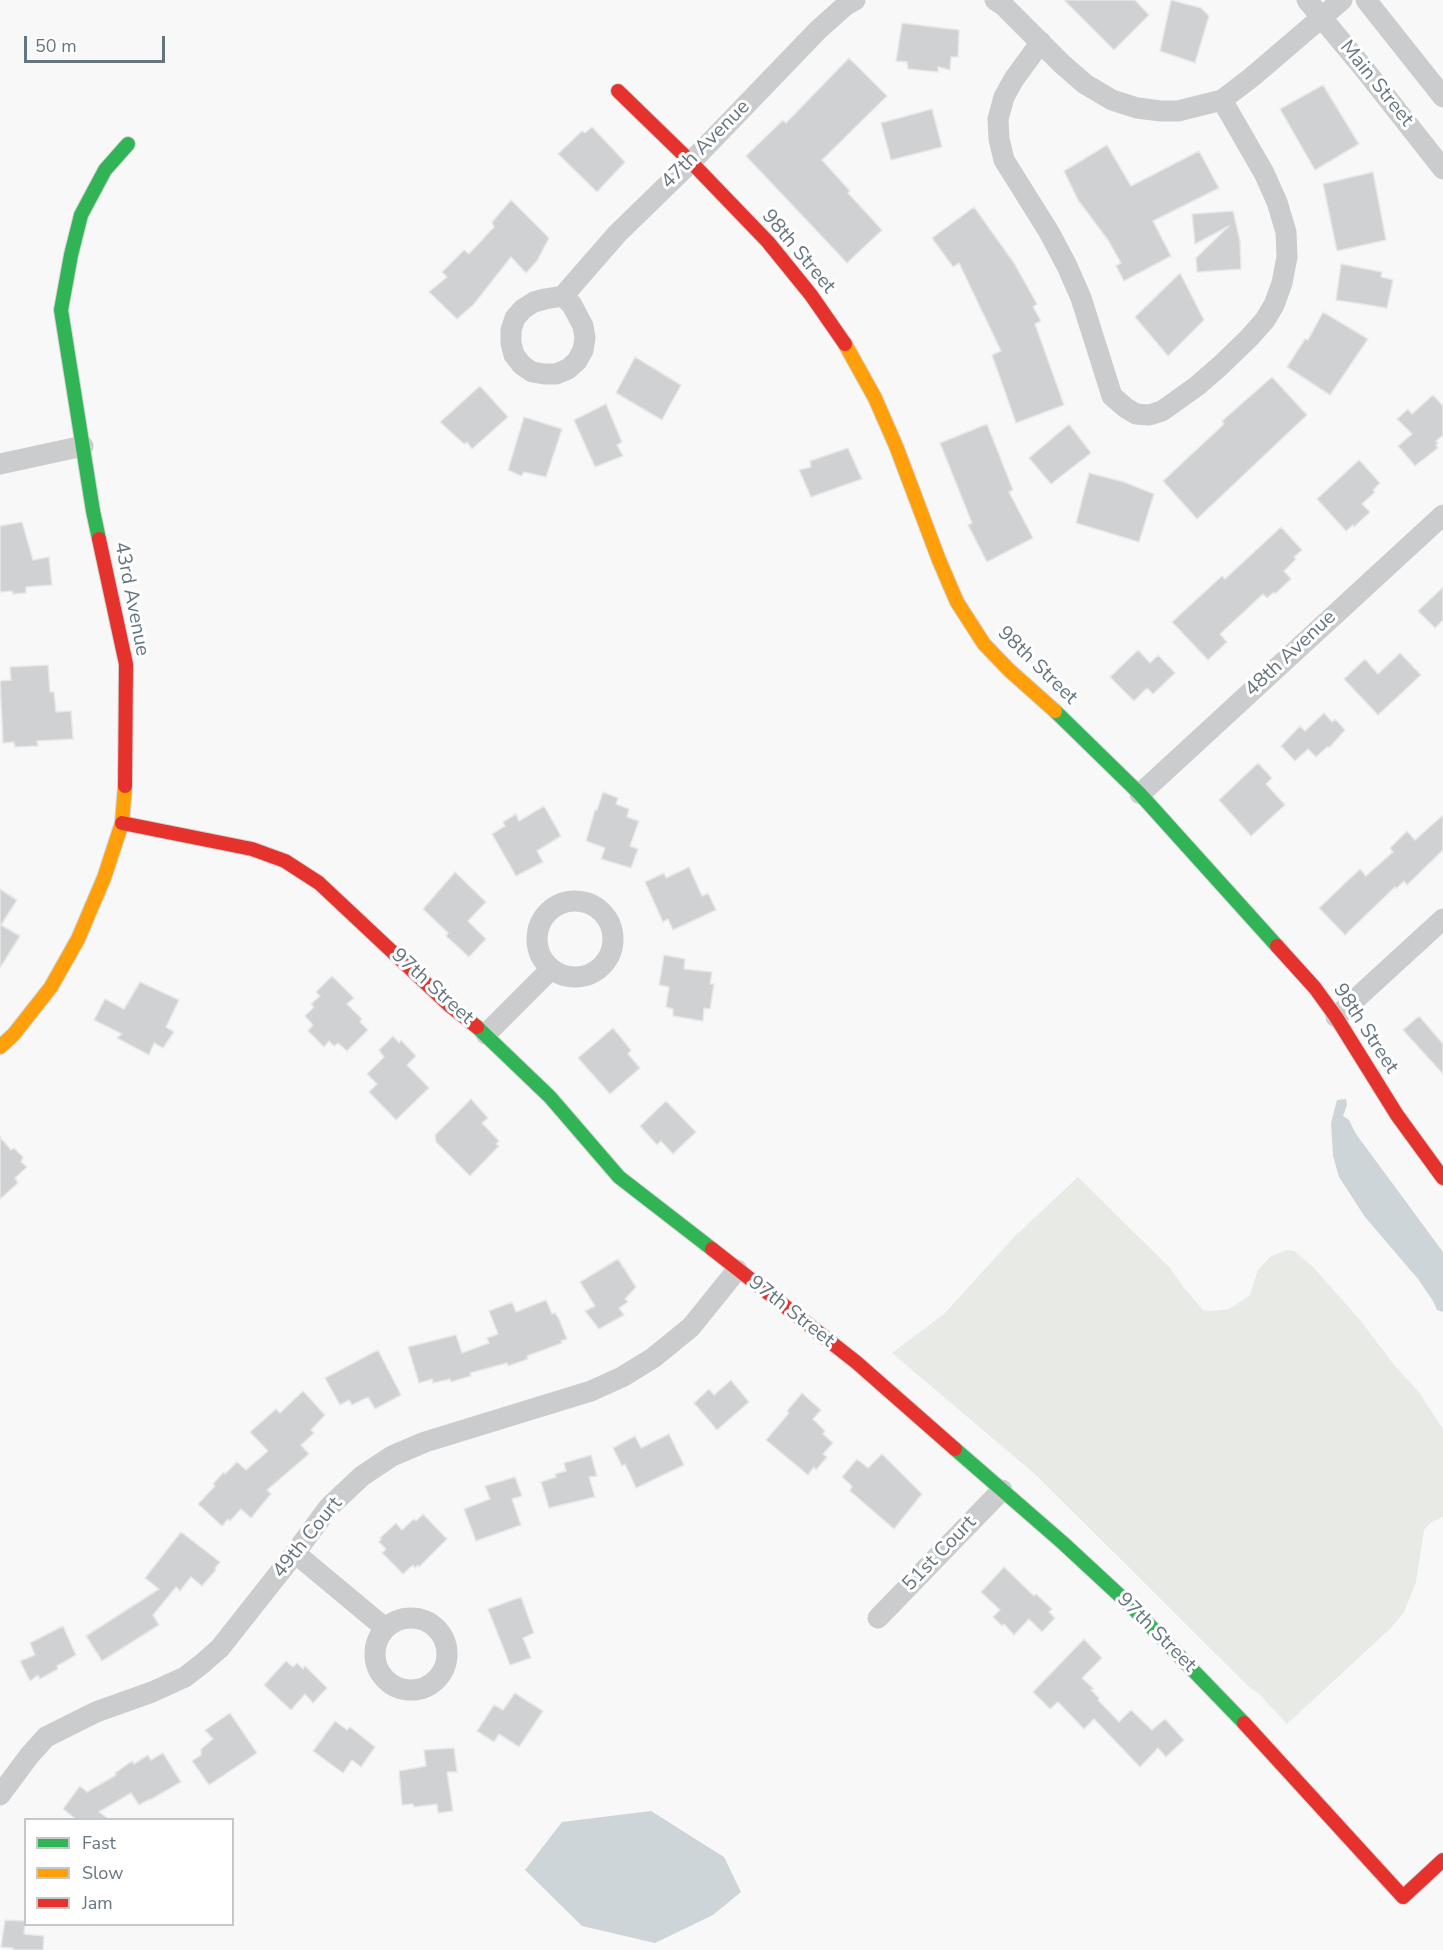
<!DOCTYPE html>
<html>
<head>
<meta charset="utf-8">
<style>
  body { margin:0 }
  #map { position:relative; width:1443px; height:1950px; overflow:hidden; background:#f8f8f8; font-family:"Nunito Sans",sans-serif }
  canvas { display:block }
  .legend { position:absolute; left:24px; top:1818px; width:210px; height:108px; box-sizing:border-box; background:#fff; border:2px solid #c2c8cc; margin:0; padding:8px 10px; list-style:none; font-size:18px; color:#667680 }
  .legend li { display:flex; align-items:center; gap:12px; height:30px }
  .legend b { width:30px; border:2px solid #c2c8cc }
  .scale { position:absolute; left:24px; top:36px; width:141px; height:27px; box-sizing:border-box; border:3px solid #667680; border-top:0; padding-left:8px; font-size:18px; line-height:21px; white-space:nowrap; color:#667680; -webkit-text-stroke:4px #fff; paint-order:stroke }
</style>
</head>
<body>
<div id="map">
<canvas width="1443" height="1950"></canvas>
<ul class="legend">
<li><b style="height:8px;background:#30b455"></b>Fast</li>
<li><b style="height:8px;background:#ff9f0a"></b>Slow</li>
<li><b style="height:8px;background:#e5322d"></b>Jam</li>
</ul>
<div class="scale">50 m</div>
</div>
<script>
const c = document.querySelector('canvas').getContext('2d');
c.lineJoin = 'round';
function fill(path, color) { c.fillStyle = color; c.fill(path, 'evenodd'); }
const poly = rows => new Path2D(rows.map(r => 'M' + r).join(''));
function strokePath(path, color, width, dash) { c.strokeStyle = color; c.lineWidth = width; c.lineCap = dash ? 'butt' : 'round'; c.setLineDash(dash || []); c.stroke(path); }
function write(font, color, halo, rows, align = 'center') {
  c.font = font + ' "Nunito Sans",sans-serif'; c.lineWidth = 6; c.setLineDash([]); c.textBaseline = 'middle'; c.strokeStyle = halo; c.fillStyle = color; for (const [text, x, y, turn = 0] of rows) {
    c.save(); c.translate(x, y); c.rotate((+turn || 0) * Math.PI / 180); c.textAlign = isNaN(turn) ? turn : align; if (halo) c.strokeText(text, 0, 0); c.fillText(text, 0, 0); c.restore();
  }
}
fill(poly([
  [1078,1177,1170,1268,1184,1288,1203,1310,1210,1311,1229,1309,1250,1295,1258,1270,1270,1257,1286,1250,1294,1251,1313,1267,1360,1320,1395,1366,1418,1391,1443,1429,1443,1517,1430,1523,1424,1530,1416,1582,1404,1612,1392,1627,1287,1724,1260,1695,1247,1685,1036,1475,892,1353,944,1314,1015,1236]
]), '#e7eae5');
fill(poly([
  [1346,1099,1347,1105,1343,1116,1349,1120,1356,1134,1443,1252,1443,1312,1437,1310,1433,1301,1418,1279,1365,1217,1339,1177,1333,1156,1331,1123,1337,1100],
  [651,1811,724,1857,741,1892,713,1915,655,1943,582,1926,525,1870,562,1822]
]), '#cdd5d8');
const building = poly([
  [1064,0,1135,0,1149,15,1114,50,1064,0],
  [1171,0,1201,8,1209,16,1195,63,1160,51,1171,0],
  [902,23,959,30,958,57,951,57,950,70,938,67,938,72,908,69,907,62,896,61,902,23],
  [849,58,887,96,822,160,850,191,848,193,882,230,847,263,746,156,783,120,786,123,849,58],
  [1323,85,1359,144,1315,170,1280,109,1323,85],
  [932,109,942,147,891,160,881,123,932,109],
  [592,127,625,162,597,192,558,154,582,131,585,133,592,127],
  [1107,145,1131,186,1199,151,1219,188,1153,221,1171,256,1124,281,1116,266,1121,263,1108,240,1078,200,1064,171,1107,145],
  [1373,172,1386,240,1337,251,1323,184,1373,172],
  [511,200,549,238,537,261,526,273,511,257,474,304,457,319,429,292,447,277,442,272,464,250,469,254,494,227,492,222,511,200],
  [974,207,1014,263,1037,304,1033,307,1041,321,1035,324,1064,405,1016,423,992,355,1001,351,959,263,953,267,932,238,974,207],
  [1233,211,1240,241,1241,269,1197,272,1196,258,1229,226,1195,244,1192,214,1233,211],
  [1341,264,1382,272,1381,277,1393,280,1387,308,1336,300,1341,264],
  [1180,273,1204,320,1168,356,1135,317,1180,273],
  [1323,312,1368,339,1330,395,1287,367,1305,339,1308,340,1323,312],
  [635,357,681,385,662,420,616,393,635,357],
  [1272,377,1307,415,1197,519,1163,481,1224,424,1222,421,1272,377],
  [480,386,508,417,472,449,467,442,464,444,440,422,480,386],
  [1433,395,1443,406,1443,435,1436,441,1438,443,1436,445,1438,448,1415,466,1398,446,1412,434,1397,419,1408,409,1412,414,1433,395],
  [606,404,622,442,617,445,623,456,595,467,574,420,606,404],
  [524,417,562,429,546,477,524,472,521,476,508,470,524,417],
  [987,424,1013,490,1009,492,1033,538,987,562,968,525,972,523,940,443,987,424],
  [1069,424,1091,453,1051,484,1029,458,1069,424],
  [848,448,862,479,811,497,799,470,811,467,810,461,848,448],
  [1359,460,1380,483,1373,490,1375,492,1362,504,1370,512,1354,527,1353,525,1346,531,1317,499,1359,460],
  [1089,473,1124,482,1154,494,1139,542,1076,523,1089,473],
  [22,522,33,560,49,557,52,585,26,587,26,593,13,594,12,591,0,592,0,526,22,522],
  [1281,527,1302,550,1294,557,1296,559,1284,571,1291,579,1275,594,1274,592,1267,598,1263,594,1220,634,1227,642,1208,660,1172,622,1222,576,1225,579,1281,527],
  [1443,587,1443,620,1435,628,1418,611,1443,587],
  [1138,650,1150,663,1158,655,1175,673,1153,694,1147,688,1134,701,1110,677,1138,650],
  [1400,653,1421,675,1378,715,1344,679,1365,659,1378,674,1400,653],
  [48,665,50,692,54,692,56,712,71,711,73,739,37,741,38,746,15,747,14,742,3,743,0,681,11,680,10,667,48,665],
  [1324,713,1332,722,1335,719,1345,730,1330,747,1327,747,1316,757,1308,749,1295,761,1281,746,1300,726,1305,731,1324,713],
  [1258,763,1272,778,1266,784,1285,805,1251,836,1219,800,1258,763],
  [603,792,618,798,616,804,629,809,627,817,639,821,630,846,638,849,631,868,601,859,605,848,586,841,595,810,597,810,603,792],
  [544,806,561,836,537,851,543,862,516,876,492,834,505,826,503,822,516,814,519,821,544,806],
  [1443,815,1443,850,1407,885,1404,881,1397,888,1395,887,1345,935,1319,908,1360,869,1366,876,1393,852,1390,848,1407,831,1415,840,1443,815],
  [689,867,702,896,708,893,716,910,673,930,668,919,663,922,645,882,664,873,666,878,689,867],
  [455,872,486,902,468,921,486,939,469,957,446,936,448,933,423,909,455,872],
  [0,889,17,900,1,925,20,936,0,968,0,889],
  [664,955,685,959,684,969,712,972,710,984,714,984,710,1009,704,1008,703,1021,673,1016,673,1009,666,1007,669,987,659,985,664,955],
  [332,976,354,998,347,1004,362,1019,360,1022,368,1030,347,1051,338,1043,334,1046,329,1041,324,1047,308,1031,313,1025,305,1016,314,1007,311,1004,320,996,316,992,332,976],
  [140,982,179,1000,166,1027,174,1032,163,1048,154,1043,149,1055,117,1038,122,1034,94,1020,105,999,124,1009,140,982],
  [1419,1016,1443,1044,1443,1074,1403,1030,1419,1016],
  [613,1028,631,1050,628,1054,640,1068,610,1094,578,1058,613,1028],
  [393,1036,399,1043,401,1040,416,1056,407,1065,429,1088,396,1120,369,1092,377,1084,367,1074,384,1057,379,1050,393,1036],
  [471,1099,488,1118,482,1123,499,1141,496,1144,499,1146,470,1176,436,1142,435,1135,471,1099],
  [666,1101,696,1132,673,1154,661,1141,657,1145,640,1126,666,1101],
  [0,1137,11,1150,14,1148,23,1157,21,1162,27,1167,15,1178,18,1183,0,1199,0,1137],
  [618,1259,636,1287,625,1299,628,1302,619,1308,624,1315,599,1329,585,1311,595,1306,580,1282,618,1259],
  [546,1300,552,1314,555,1313,559,1319,567,1339,561,1341,562,1343,527,1356,528,1359,508,1366,507,1363,470,1373,471,1376,451,1382,450,1379,433,1383,432,1379,419,1383,408,1347,456,1335,462,1353,489,1343,487,1338,498,1334,489,1311,512,1302,516,1312,546,1300],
  [378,1350,401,1395,375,1409,368,1397,352,1405,349,1400,340,1405,325,1378,378,1350],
  [731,1380,749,1402,717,1430,694,1403,709,1389,714,1395,731,1380],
  [303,1391,325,1415,311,1430,314,1433,301,1445,309,1454,267,1490,271,1494,251,1518,241,1509,230,1521,228,1519,222,1526,198,1504,215,1486,213,1484,224,1472,225,1474,237,1462,246,1470,268,1451,250,1432,276,1409,280,1413,303,1391],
  [802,1393,821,1410,813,1419,825,1431,823,1434,833,1443,823,1454,827,1457,816,1470,814,1467,808,1475,766,1440,789,1413,787,1411,802,1393],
  [669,1434,684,1465,636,1488,625,1464,622,1466,613,1448,635,1436,641,1448,669,1434],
  [882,1454,922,1494,894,1529,850,1491,852,1486,842,1477,857,1459,868,1468,882,1454],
  [591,1455,597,1476,589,1477,595,1497,549,1508,541,1482,556,1477,555,1474,566,1471,564,1463,591,1455],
  [515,1477,522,1496,512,1499,521,1525,476,1541,464,1509,490,1499,485,1486,515,1477],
  [423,1514,447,1539,419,1567,418,1565,415,1568,413,1565,403,1574,382,1553,386,1549,379,1542,381,1539,380,1538,396,1523,402,1530,414,1519,416,1521,423,1514],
  [181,1532,220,1562,215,1568,216,1570,202,1586,191,1577,180,1591,176,1587,153,1615,159,1625,102,1661,86,1636,159,1589,145,1578,181,1532],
  [1004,1567,1034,1596,1036,1594,1052,1609,1049,1612,1055,1618,1042,1632,1029,1619,1014,1635,1004,1624,1002,1626,993,1617,1000,1610,981,1592,1004,1567],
  [521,1597,534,1633,523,1638,531,1658,510,1665,488,1609,521,1597],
  [63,1626,76,1655,57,1666,58,1669,40,1679,38,1675,30,1681,20,1661,35,1655,30,1643,63,1626],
  [1084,1639,1102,1658,1082,1678,1094,1689,1091,1690,1099,1698,1098,1700,1119,1722,1131,1710,1152,1730,1165,1719,1184,1740,1166,1757,1158,1748,1140,1767,1094,1719,1084,1729,1058,1702,1050,1709,1033,1692,1084,1639],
  [286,1661,293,1667,297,1663,303,1669,305,1666,327,1688,313,1703,305,1694,291,1710,264,1685,286,1661],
  [515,1693,543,1711,519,1747,499,1734,494,1742,477,1731,494,1705,503,1710,515,1693],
  [230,1713,257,1753,209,1785,192,1761,201,1755,201,1749,213,1739,205,1730,230,1713],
  [335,1721,347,1730,350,1727,375,1747,361,1767,352,1760,343,1773,313,1751,335,1721],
  [454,1748,457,1772,447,1772,453,1811,438,1813,437,1804,414,1807,413,1804,402,1805,399,1771,426,1766,424,1750,454,1748],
  [163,1753,181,1782,150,1800,150,1799,139,1805,131,1793,99,1812,110,1820,77,1820,63,1809,80,1786,87,1792,116,1775,115,1773,132,1761,134,1764,148,1755,151,1760,163,1753],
  [5,1920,25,1921,24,1934,44,1936,43,1950,13,1950,13,1948,1,1947,5,1920]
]);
fill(building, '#cfd1d2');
strokePath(building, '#e8e8e8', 1.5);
const fast = poly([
  [99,539,93,511,61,310,71,255,81,215,105,170,128,144],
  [1055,711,1140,794,1277,946],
  [477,1027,550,1097,619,1177,712,1249],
  [955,1449,1063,1543,1131,1606,1244,1723]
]);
const slow = poly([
  [845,344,875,398,896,446,939,560,957,602,984,644,1009,670,1055,711],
  [0,1047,14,1034,51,987,78,939,104,878,122,823,125,786]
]);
const jam = poly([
  [618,91,691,162,768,242,811,295,845,344],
  [99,539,126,664,125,786],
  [122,823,252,849,285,861,319,883,449,1005,477,1027],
  [1277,946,1315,988,1336,1017,1397,1115,1443,1178],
  [712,1249,856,1362,955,1449],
  [1244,1723,1403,1897,1443,1860]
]);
strokePath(fast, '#d4d5d6', 16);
strokePath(slow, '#d4d5d6', 16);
strokePath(jam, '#d4d5d6', 16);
strokePath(poly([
  [995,0,1003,5,1062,64,1085,84,1112,100,1137,108,1161,111,1178,111,1222,100,1252,77,1342,0],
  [1307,0,1365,70,1443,169],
  [1366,0,1443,97],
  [1041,42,1014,79,1004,97,998,119,999,139,1004,160,1049,232,1067,266,1081,298,1112,396,1126,408,1136,414,1149,415,1162,411,1197,386,1220,366,1249,338,1265,320,1274,305,1282,283,1287,257,1286,232,1277,202,1264,173,1222,100],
  [563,296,617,234,691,162,818,30,846,5,855,0],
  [563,296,572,305,583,326,585,338,583,350,577,361,568,369,556,374,544,374,532,372,522,365,514,355,511,343,511,330,515,318,523,309,534,302,545,299,563,296],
  [0,464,83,446],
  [1140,794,1443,515],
  '537 939a38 38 0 1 1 76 0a38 38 0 1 1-76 0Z',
  [1336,1017,1443,919],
  [486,1034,551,969],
  [295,1553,385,1628],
  [878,1618,1002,1490],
  '375 1654a36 36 0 1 1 72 0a36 36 0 1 1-72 0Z',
  [0,1795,29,1756,46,1737,96,1712,152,1692,185,1677,203,1663,220,1648,295,1553,329,1507,362,1476,392,1456,425,1442,591,1391,622,1377,653,1358,691,1327,737,1270]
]), '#cbcccd', 21);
strokePath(fast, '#30b455', 14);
strokePath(slow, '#ff9f0a', 14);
strokePath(jam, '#e5322d', 14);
write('20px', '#667680', '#fff', [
  ["Main Street",1376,84,51],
  ["47th Avenue",706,145,-45],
  ["98th Street",798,252,50],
  ["43rd Avenue",131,599,79],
  ["48th Avenue",1291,654,-43],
  ["98th Street",1037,666,44],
  ["97th Street",432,987,42],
  ["98th Street",1365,1029,57],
  ["97th Street",791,1312,38],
  ["49th Court",308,1538,-51],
  ["51st Court",940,1554,-46],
  ["97th Street",1156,1633,45]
]);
</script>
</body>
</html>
